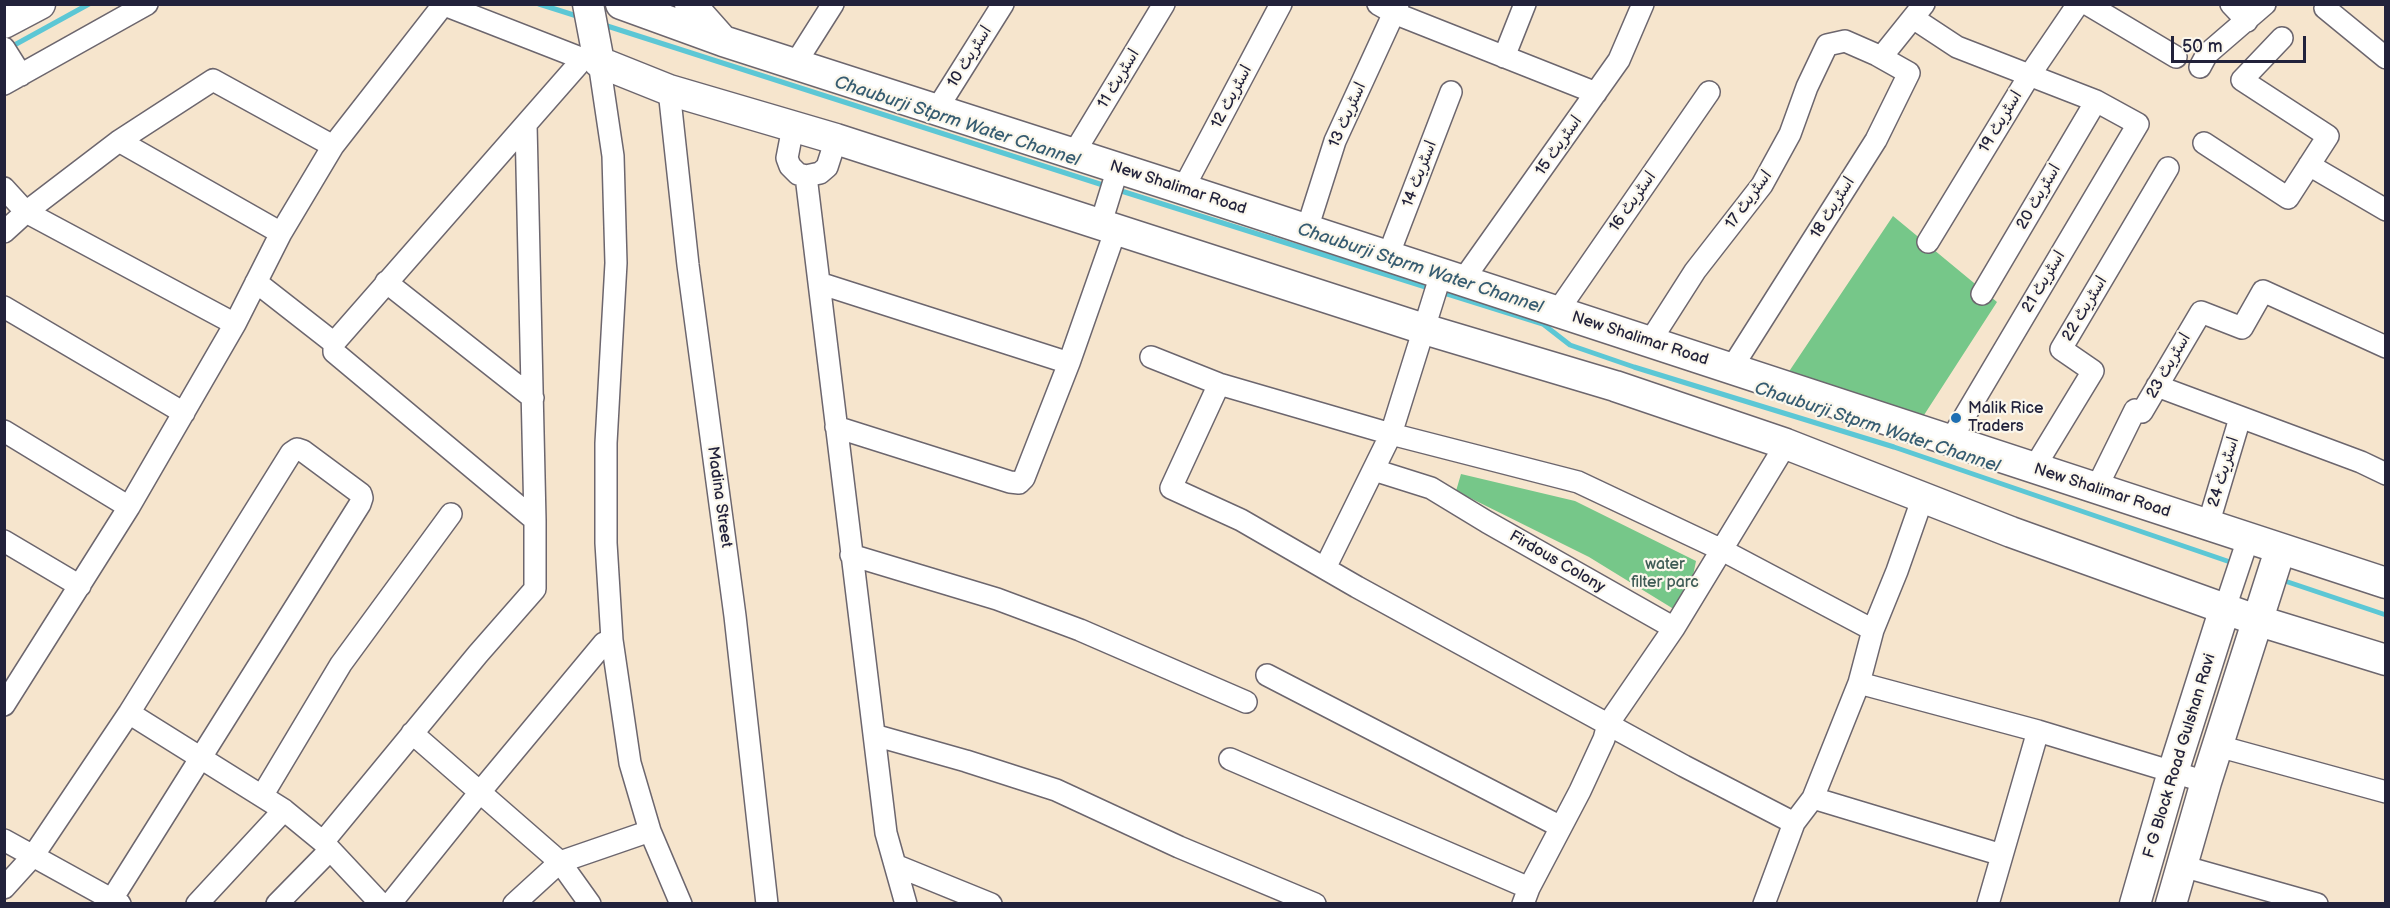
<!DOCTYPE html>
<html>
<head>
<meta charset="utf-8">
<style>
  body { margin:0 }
  #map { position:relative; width:2390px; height:908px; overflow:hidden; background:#f6e5cd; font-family:"Balsamiq Sans",sans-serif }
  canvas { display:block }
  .frame { position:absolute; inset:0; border:6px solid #22223b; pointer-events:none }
  .scale { position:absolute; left:2171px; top:36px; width:135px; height:27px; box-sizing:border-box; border:3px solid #22223b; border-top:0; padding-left:8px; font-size:18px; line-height:21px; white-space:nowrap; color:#22223b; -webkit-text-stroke:4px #fbf7ec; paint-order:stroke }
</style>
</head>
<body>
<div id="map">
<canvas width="2390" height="908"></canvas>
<div class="frame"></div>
<div class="scale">50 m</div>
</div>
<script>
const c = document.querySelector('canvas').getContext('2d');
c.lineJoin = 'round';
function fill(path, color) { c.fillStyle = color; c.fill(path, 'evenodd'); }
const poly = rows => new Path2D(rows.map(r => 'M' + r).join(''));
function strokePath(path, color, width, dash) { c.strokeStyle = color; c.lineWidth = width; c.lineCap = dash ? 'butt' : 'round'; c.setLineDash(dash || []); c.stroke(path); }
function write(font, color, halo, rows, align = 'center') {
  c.font = font + ' "Balsamiq Sans","Playpen Sans Arabic",sans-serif'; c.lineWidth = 4.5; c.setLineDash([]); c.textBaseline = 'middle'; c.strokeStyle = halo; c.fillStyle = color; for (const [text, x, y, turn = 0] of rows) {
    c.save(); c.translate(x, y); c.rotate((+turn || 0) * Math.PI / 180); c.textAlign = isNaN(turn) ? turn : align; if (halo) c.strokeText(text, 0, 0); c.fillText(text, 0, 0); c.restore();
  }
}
fill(poly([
  [1893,216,1997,302,1915,429,1780,385],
  [1461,474,1575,501,1696,561,1685,616,1589,557,1456,491]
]), '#76c789');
strokePath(poly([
  [539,4,580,17],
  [601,24,1106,186],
  [9,48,89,4],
  [1115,189,1432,289],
  [1441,292,1543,324,1570,345,1634,367,1894,447,2236,564],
  [2279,579,2386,615]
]), '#5cc7d5', 5);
const street = poly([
  [442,4,583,59,599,62,613,156,616,263,606,443,606,543,612,640,630,763,650,831,681,904],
  [1378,4,1394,13,1596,93],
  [2087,4,2176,57],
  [2231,4,2247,21],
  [2325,8,2386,58],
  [1913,18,1957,47,2096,101,2138,124,1950,441],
  [4,48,21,75],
  [1877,55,1883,55,1924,4],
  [1504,57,1525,4],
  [795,64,833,4],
  [2200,67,2207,54,2265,4],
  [4,84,147,4],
  [669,90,688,265,735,616,767,904],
  [937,109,1003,4],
  [793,127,787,158,790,166,798,174,806,176],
  [836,139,827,167,820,173,806,176,886,833,906,904],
  [119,141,281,233],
  [2204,143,2288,198,2328,136,2242,80,2282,38],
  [1074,153,1164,4],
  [2309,165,2386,210],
  [4,188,26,212,235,324],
  [1183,189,1281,4],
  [1101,223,1118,168],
  [1307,229,1335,141,1398,4],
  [4,232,26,212,119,141,213,80,333,146],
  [1928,242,2029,76,2078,4],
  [1388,256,1451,92],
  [1463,280,1619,60,1643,4],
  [256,282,334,343],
  [386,282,533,398],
  [819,283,1069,363],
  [1982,294,2096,101],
  [4,307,184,413],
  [1557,312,1709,92],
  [1649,343,1695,271,1762,185,1790,134,1807,87,1827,45,1845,41,1877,55,1909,73,1876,140,1731,369],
  [1151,357,1219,384,1391,434,1578,482,1722,550,1873,630],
  [1219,384,1171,488,1241,520,1357,587,1684,766,1794,823],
  [2157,386,2361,462,2386,474],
  [836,427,1010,482,1019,483,1024,478,1069,363,1116,229],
  [4,431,129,507],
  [2034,468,2093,371,2061,349,2168,168],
  [1374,470,1431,488,1487,522,1674,628],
  [2096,489,2135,410,2142,412,2201,312,2242,328,2263,291,2386,347],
  [535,520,334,352,334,343,583,59],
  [2208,525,2240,418],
  [4,541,80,586],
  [851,555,997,599,1080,630,1246,702],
  [1325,568,1391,434,1441,274],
  [2225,608,2248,539],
  [1267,675,1561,827],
  [1859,683,2038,731,2206,782],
  [4,705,129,507,235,324,281,233,333,146,443,5],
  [129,713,284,810,323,842,381,904],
  [412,733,560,862,590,904],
  [874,735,966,761,1056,790,1179,847,1315,904],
  [2218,746,2386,792],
  [1230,759,1529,888],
  [262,796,341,664,451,514],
  [1813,798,2002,855],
  [4,840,120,904],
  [323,842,478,654,535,589,535,520,526,124],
  [895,865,991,904],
  [2182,866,2317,904],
  [4,888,33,856,129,713,291,453,297,449,303,451,361,494,362,498,360,504,112,899],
  [197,904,284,810],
  [277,904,330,850],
  [390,904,480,792,604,643,612,640],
  [514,904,560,862,650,831],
  [1523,904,1529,888,1580,791,1604,739,1608,724,1674,628,1786,444],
  [1764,904,1794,823,1813,798,1859,683,1873,630,1897,571,1923,497],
  [1988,904,2038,731]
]);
const secondary = poly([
  [588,4,599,62,669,90,836,139,1424,329,1615,386,1786,444,2011,532,2256,620,2386,660],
  [621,4,723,41,1183,189,2386,583],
  [690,4,721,39],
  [4,23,40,4],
  [2135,904,2173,772,2225,608],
  [2171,904,2206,782,2280,550]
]);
strokePath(street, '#6c666e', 24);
strokePath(secondary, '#6c666e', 33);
strokePath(street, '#fff', 21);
strokePath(secondary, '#fff', 30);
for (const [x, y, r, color] of [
  [1956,418,6,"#1f6fb2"]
]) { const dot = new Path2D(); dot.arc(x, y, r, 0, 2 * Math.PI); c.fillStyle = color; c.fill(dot); strokePath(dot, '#fbf7ec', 2); }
write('16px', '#22223b', '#fbf7ec', [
  ["اسٹریٹ 10",970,57,-58],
  ["اسٹریٹ 11",1119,79,-59],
  ["اسٹریٹ 12",1232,97,-62],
  ["اسٹریٹ 13",1348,115,-66],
  ["اسٹریٹ 19",2001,122,-59],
  ["اسٹریٹ 15",1559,146,-55],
  ["اسٹریٹ 14",1420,174,-69],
  ["New Shalimar Road",1178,188,18],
  ["اسٹریٹ 20",2039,197,-60],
  ["اسٹریٹ 17",1749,200,-54],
  ["اسٹریٹ 16",1633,202,-55],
  ["اسٹریٹ 18",1833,208,-58],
  ["اسٹریٹ 21",2044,282,-59],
  ["اسٹریٹ 22",2085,309,-59],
  ["New Shalimar Road",1640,339,18],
  ["اسٹریٹ 23",2169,366,-60],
  ["اسٹریٹ 24",2224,472,-73],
  ["New Shalimar Road",2102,491,18],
  ["Madina Street",719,497,82],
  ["Firdous Colony",1557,562,30],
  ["F G Block Road Gulshan Ravi",2180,756,-73]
]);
write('16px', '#22223b', '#fbf7ec', [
  ["Malik Rice",1968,409],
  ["Traders",1968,427]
], 'left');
write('16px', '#3f5c56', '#fbf7ec', [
  ["water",1665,565],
  ["filter parc",1665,583]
]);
write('italic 18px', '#365c71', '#fbf7ec', [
  ["Chauburji Stprm Water Channel",957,122,18],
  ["Chauburji Stprm Water Channel",1420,269,18],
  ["Chauburji Stprm Water Channel",1877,428,18]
]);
</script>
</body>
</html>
